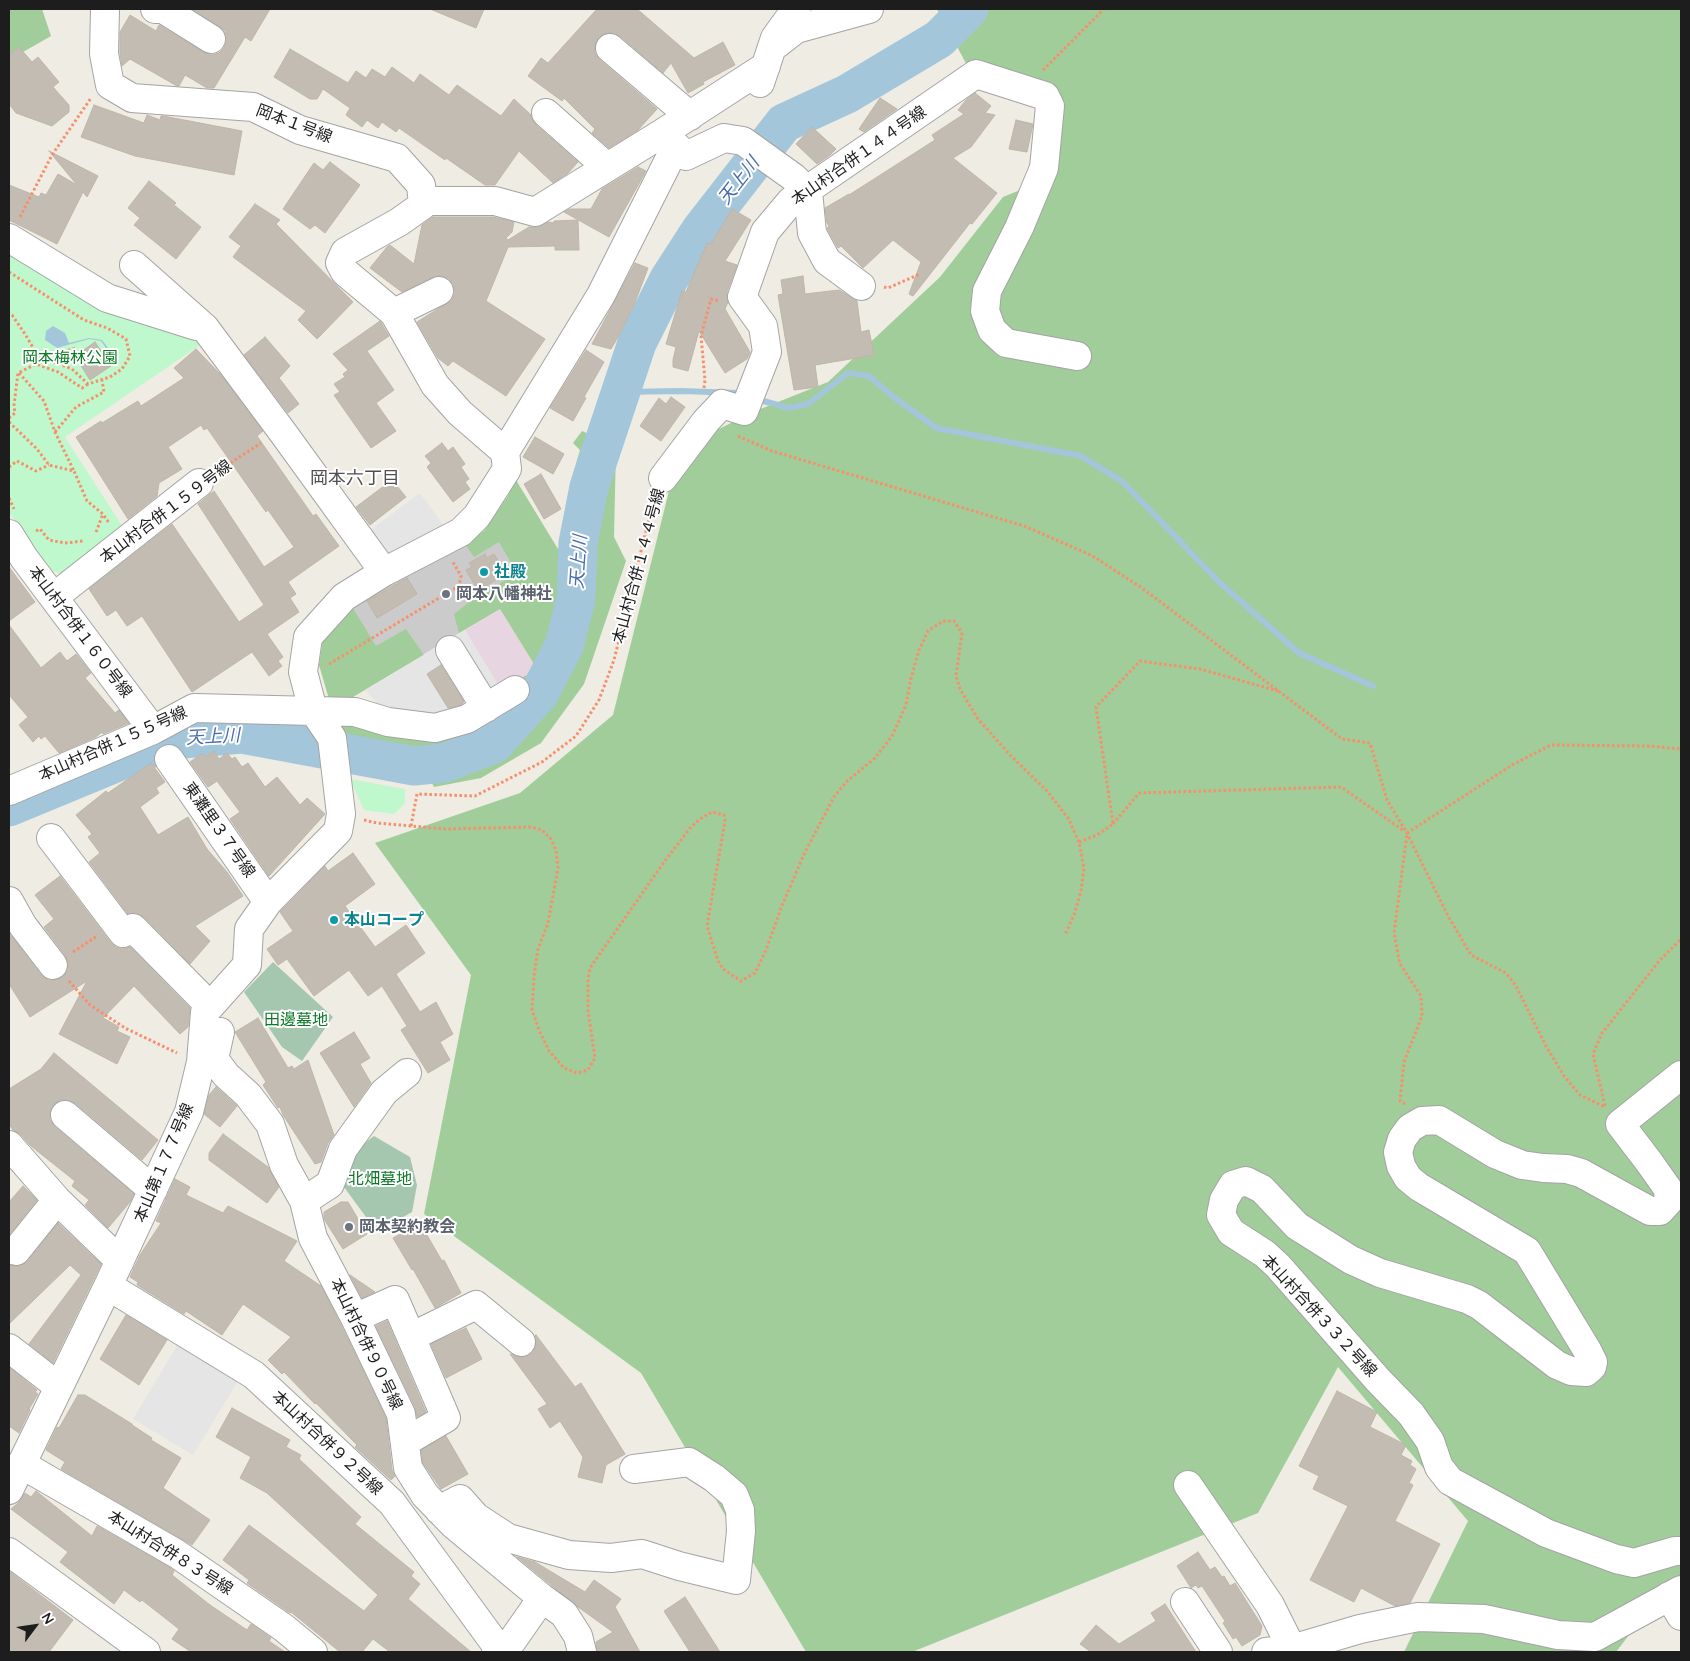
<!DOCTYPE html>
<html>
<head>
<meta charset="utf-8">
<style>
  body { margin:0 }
  #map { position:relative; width:1690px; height:1661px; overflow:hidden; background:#eeece3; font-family:Quicksand,sans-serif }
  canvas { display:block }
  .frame { position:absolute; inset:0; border:10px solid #1d1d1d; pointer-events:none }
  .north { position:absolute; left:10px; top:1601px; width:50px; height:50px; -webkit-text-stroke:4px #fff; paint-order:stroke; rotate:59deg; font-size:14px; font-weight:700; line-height:20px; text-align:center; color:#1d1d1d }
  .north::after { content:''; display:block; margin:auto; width:18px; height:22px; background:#1d1d1d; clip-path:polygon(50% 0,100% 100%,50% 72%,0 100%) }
</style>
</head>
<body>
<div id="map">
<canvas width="1690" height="1661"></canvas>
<div class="frame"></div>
<div class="north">N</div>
</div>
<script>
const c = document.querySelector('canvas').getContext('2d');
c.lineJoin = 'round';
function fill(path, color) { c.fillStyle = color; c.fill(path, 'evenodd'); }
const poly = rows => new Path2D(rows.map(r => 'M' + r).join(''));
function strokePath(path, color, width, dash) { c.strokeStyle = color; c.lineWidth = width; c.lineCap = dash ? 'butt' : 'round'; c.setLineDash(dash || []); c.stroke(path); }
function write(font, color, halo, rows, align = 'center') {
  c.font = font + ' Quicksand,"Noto Sans JP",sans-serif'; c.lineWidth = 4; c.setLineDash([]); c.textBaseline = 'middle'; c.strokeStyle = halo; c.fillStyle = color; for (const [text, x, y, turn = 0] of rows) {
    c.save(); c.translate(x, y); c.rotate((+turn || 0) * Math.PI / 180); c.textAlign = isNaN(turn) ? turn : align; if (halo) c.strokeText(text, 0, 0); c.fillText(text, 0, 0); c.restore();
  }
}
fill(poly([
  [500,609,537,669,501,690,465,630]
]), '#e7d5e1');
fill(poly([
  [516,480,554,576,341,704,319,665,351,605,465,544,484,531,508,496]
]), '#cbcbcb');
fill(poly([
  [9,9,42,9,51,36,9,60],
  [937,9,1681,9,1681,1606,1632,1631,1616,1652,1404,1652,1468,1521,1338,1367,1258,1513,912,1652,806,1652,641,1373,424,1214,471,975,375,843,520,793,613,715,671,483,705,436,753,412,828,382,940,277,1003,197,1052,177,1058,96,969,69],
  [582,431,616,447,614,537,626,561,584,684,541,743,481,778,434,787,431,781,489,758,523,736,528,718,507,720,457,744,399,754,351,748,337,728,353,717,452,719,537,669,500,609,459,633,454,614,468,603,517,573,499,542,474,557,465,544,484,531,508,496,516,480,558,549,580,494,573,474,580,450,573,443],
  [351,605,376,646,406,629,424,655,341,704,329,699,319,665,323,639]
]), '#a0cd99');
fill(poly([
  [273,962,333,1017,302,1061,282,1047,244,992],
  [374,1136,410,1157,417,1185,412,1212,377,1232,341,1183,353,1152]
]), '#a5c7af');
fill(poly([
  [9,243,192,330,203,343,65,437,126,532,66,575,49,570,9,512],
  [350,779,405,789,405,803,394,814,364,810]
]), '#c0f8cd');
fill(poly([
  [420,493,444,526,387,556,369,531],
  [465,630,501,690,452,719,385,712,365,690],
  [181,1339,241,1376,193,1455,133,1419]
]), '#e5e5e5');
fill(poly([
  [53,326,65,333,69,343,89,338,102,340,115,357,113,358,101,341,89,339,57,348,45,340,46,331]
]), '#a4c6db');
strokePath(poly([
  [620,392,682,391,737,393,744,395],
  [756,399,789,408,808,404,848,373,869,376,891,395,936,428,1081,456,1123,482,1218,581,1299,653,1373,686]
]), '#a4c6db', 6);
strokePath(poly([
  [9,807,171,740,242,734,414,766,444,763,494,744,539,694,564,646,576,599,578,543,589,487,637,343,669,279,700,231,784,123,847,94,939,39,969,9]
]), '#a4c6db', 39);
const building = poly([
  [192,9,270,9,251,41,245,37,214,88,207,88,185,75,179,86,177,86,130,59,122,66,120,53,120,32,130,15,156,31,159,25,203,52,211,55,219,53,224,48,227,40,225,31,219,26,192,9],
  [430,9,484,9,476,28,430,9],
  [597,9,637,9,694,58,723,42,735,65,703,82,704,84,688,93,671,63,663,73,620,36,612,33,604,34,598,38,595,46,595,53,600,60,657,109,638,130,609,148,592,133,595,129,564,98,562,101,528,76,541,58,548,63,597,9],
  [19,47,32,62,38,57,59,82,53,87,69,105,69,112,52,126,16,113,9,104,9,55,19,47],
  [290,49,348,83,356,71,366,78,372,69,385,77,392,67,414,83,420,74,449,95,457,85,501,116,514,99,531,115,536,125,578,162,568,173,553,183,519,151,495,185,485,185,446,158,445,160,399,128,396,132,382,122,378,128,367,120,362,127,346,115,350,108,323,89,317,99,310,99,274,77,290,49],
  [975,93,991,106,985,113,995,115,971,147,953,158,997,193,972,224,970,223,913,296,909,294,921,262,893,240,863,268,841,246,838,248,827,228,829,226,827,223,825,208,849,194,849,195,935,140,932,135,964,114,958,110,966,100,975,93],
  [880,98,897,109,864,132,859,129,880,98],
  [94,105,144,123,147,115,160,120,161,116,163,116,242,131,234,175,135,156,81,137,94,105],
  [1016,120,1033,124,1027,152,1009,149,1016,120],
  [812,127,836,149,830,155,817,164,796,144,812,127],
  [49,151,98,176,87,197,83,192,57,244,9,220,9,185,39,197,41,193,46,195,58,174,77,185,49,151],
  [330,162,360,185,325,233,315,225,310,229,283,209,314,163,323,170,330,162],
  [638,167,646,171,609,237,564,212,570,209,591,209,602,189,638,167],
  [149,181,176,203,174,205,201,227,176,259,134,225,140,218,128,208,149,181],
  [255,204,280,220,276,224,353,302,317,339,298,320,306,311,233,257,241,246,229,237,255,204],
  [732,209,751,220,725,261,737,265,727,292,728,302,725,309,750,352,747,359,725,373,699,331,688,371,673,367,673,360,676,347,666,344,682,291,686,292,707,243,711,244,732,209],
  [433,217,493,217,514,222,512,232,506,238,508,240,529,227,538,227,548,222,554,223,554,221,578,220,579,250,555,250,555,246,508,247,486,301,545,339,506,396,453,361,448,366,438,358,417,322,452,300,455,292,453,284,448,278,441,276,433,277,402,292,370,268,387,247,390,245,414,264,422,225,433,217],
  [635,263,648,268,634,305,620,334,611,349,592,344,635,263],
  [803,276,805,294,839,290,857,301,861,332,869,330,874,355,815,365,818,387,794,390,778,295,783,294,781,280,803,276],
  [380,321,389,336,367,351,394,390,376,403,396,431,371,448,334,395,340,392,334,384,345,377,343,374,348,370,333,354,380,321],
  [265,337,290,366,279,378,299,404,288,413,244,355,265,337],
  [95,342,111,366,90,380,75,356,95,342],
  [196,349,221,375,263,431,257,436,313,516,316,514,339,546,288,582,296,594,290,598,299,612,267,634,283,657,278,661,282,666,269,676,252,652,192,692,142,616,127,626,116,610,107,616,89,589,172,524,239,622,264,605,198,504,214,491,264,567,294,547,268,510,266,512,207,428,204,430,201,425,168,447,182,469,159,483,157,496,128,519,76,437,101,421,102,423,138,401,141,406,184,378,174,368,196,349],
  [586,350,604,362,584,397,586,398,573,421,550,408,586,350],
  [671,397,685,407,661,441,640,426,659,398,666,404,671,397],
  [535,437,564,454,553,474,523,457,535,437],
  [442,443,448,451,453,447,465,464,461,467,469,479,465,482,470,489,453,502,427,467,431,463,425,456,442,443],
  [541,474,561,509,544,519,524,484,541,474],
  [392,480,406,497,370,525,356,507,392,480],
  [485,554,487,558,494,554,504,570,497,574,499,578,484,587,482,583,476,587,466,570,472,567,469,563,485,554],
  [9,567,35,602,9,621,9,567],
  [407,578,417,594,377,618,367,601,407,578],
  [9,625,41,668,60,652,67,661,76,654,91,673,85,678,115,713,119,710,129,723,103,734,102,732,96,737,59,753,45,736,41,739,39,736,33,742,19,725,28,717,9,695,9,625],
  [441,665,464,702,461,705,448,708,427,674,441,665],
  [214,751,219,759,227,753,232,759,235,757,242,767,248,763,265,787,277,777,300,805,307,798,325,814,269,876,230,819,240,812,217,781,208,787,190,762,203,753,206,757,214,751],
  [151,763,165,782,156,788,159,793,140,807,158,835,188,817,207,849,227,872,243,896,195,926,210,941,190,964,144,917,136,913,128,914,89,862,100,853,88,837,92,834,76,815,106,791,108,793,151,763],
  [353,853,375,884,345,906,375,947,406,925,425,953,396,974,420,1012,436,1002,453,1034,440,1042,450,1060,428,1073,401,1030,407,1026,382,986,368,996,349,970,314,996,287,959,278,965,267,949,293,931,280,912,325,866,328,871,353,853],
  [60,876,111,943,116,947,123,949,130,947,190,1008,188,1027,180,1034,134,986,103,1018,119,1027,117,1031,130,1037,117,1064,59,1034,87,981,30,1017,9,984,9,933,41,975,48,980,55,980,63,977,68,970,68,962,65,955,44,927,54,919,35,895,60,876],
  [258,1018,288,1068,292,1066,294,1069,308,1060,334,1135,328,1143,321,1162,315,1164,283,1115,280,1107,278,1108,263,1085,266,1082,235,1032,258,1018],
  [354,1032,370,1058,360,1064,371,1083,354,1107,320,1053,354,1032],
  [54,1053,158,1140,142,1160,75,1103,68,1100,60,1100,53,1105,50,1112,50,1120,55,1127,134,1194,130,1202,108,1228,85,1205,89,1200,72,1186,75,1181,31,1146,21,1135,13,1130,9,1124,9,1089,41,1069,54,1053],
  [216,1087,237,1106,220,1127,204,1114,209,1095,216,1087],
  [223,1134,268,1167,279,1187,267,1203,209,1160,209,1153,223,1134],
  [175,1179,190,1187,186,1195,223,1213,228,1206,297,1241,284,1261,321,1286,341,1325,386,1418,392,1470,395,1476,391,1480,355,1447,357,1445,316,1403,315,1404,284,1372,282,1374,268,1360,291,1337,243,1304,222,1335,186,1311,184,1314,137,1285,138,1282,130,1277,140,1255,161,1223,156,1221,175,1179],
  [23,1186,37,1200,9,1235,9,1202,23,1186],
  [341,1202,348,1202,367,1234,343,1249,324,1219,324,1212,341,1202],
  [58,1223,101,1264,53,1363,29,1344,81,1275,70,1265,9,1324,9,1264,14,1266,21,1266,28,1261,58,1223],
  [420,1223,442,1261,444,1260,461,1293,435,1308,413,1269,412,1270,393,1238,420,1223],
  [350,1275,375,1292,362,1298,350,1275],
  [126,1315,167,1340,139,1385,100,1359,126,1315],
  [387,1321,426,1412,417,1417,415,1407,376,1326,387,1321],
  [466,1328,482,1359,446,1378,431,1344,466,1328],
  [536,1335,575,1387,581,1383,625,1454,606,1465,602,1483,578,1477,583,1457,560,1421,550,1428,538,1409,547,1404,510,1354,519,1357,527,1356,533,1352,536,1345,535,1336,536,1335],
  [10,1368,37,1390,35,1392,38,1394,29,1409,30,1410,19,1433,9,1426,10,1368],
  [1337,1391,1377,1412,1370,1427,1406,1445,1401,1455,1412,1461,1410,1465,1416,1469,1409,1483,1413,1485,1395,1521,1440,1544,1410,1603,1395,1606,1361,1588,1354,1602,1310,1580,1348,1506,1313,1489,1319,1476,1299,1466,1337,1391],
  [78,1395,85,1395,132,1424,132,1425,152,1438,151,1440,181,1458,163,1488,210,1520,192,1545,61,1469,65,1462,46,1450,57,1427,59,1428,78,1395],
  [232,1408,290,1440,286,1447,301,1455,299,1459,361,1517,355,1524,414,1572,411,1576,420,1584,408,1599,471,1652,390,1652,373,1639,362,1652,340,1652,291,1612,290,1613,247,1583,249,1580,223,1560,249,1525,364,1611,378,1595,267,1493,240,1478,251,1457,216,1437,232,1408],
  [446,1436,468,1474,441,1489,423,1463,421,1450,446,1436],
  [36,1491,92,1536,97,1526,169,1567,174,1571,172,1575,210,1605,247,1630,251,1624,271,1638,269,1641,285,1652,191,1652,172,1639,179,1629,142,1600,140,1602,124,1590,114,1604,60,1562,68,1552,11,1509,18,1503,25,1493,31,1497,36,1491],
  [1198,1552,1210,1570,1215,1567,1222,1577,1224,1576,1230,1586,1235,1583,1262,1626,1260,1635,1242,1646,1236,1637,1233,1639,1223,1623,1225,1621,1202,1586,1198,1588,1196,1585,1191,1588,1177,1566,1198,1552],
  [517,1557,535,1562,585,1592,594,1580,621,1599,615,1607,640,1652,597,1652,596,1642,613,1632,578,1607,517,1557],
  [9,1571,73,1620,49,1652,9,1652,9,1571],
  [685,1597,720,1652,690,1652,664,1611,685,1597],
  [1165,1604,1196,1652,1091,1652,1080,1644,1096,1625,1119,1644,1156,1621,1151,1613,1165,1604]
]);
fill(building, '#c3bcb3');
strokePath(building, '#c0b5a6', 1);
const minor = poly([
  [105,9,104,54,110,85,132,98,253,107,300,130,397,158,421,185,423,205,399,222,345,252,340,263,345,272,394,313,435,385,460,413,505,452],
  [155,9,163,9,211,39],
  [777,44,796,29,869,9],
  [610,48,690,116],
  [760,83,775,38,796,9],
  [546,113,607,167],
  [423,201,495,201,535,212,661,134,766,66],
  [9,238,107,298,196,326],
  [134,265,205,328,281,430,384,572],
  [394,313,439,291],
  [505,452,601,295,676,146,686,156,724,138,743,141,793,177,808,191,812,233,827,261,861,286],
  [663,478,706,421,722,404,744,411,767,352,763,326,742,297,765,232,791,201,976,74,1045,96,1050,106,1044,168,1019,228,987,291,985,311,992,330,1006,343,1077,356],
  [9,534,24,558,153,730],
  [54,597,199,483],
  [450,650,486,708],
  [169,759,268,902],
  [9,791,153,730,194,708,355,712,388,722,435,728,467,719,515,690],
  [51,838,123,933,133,928,210,1006],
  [9,901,23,926,53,965],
  [220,1032,214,1059,226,1075,248,1095,270,1124,284,1165,304,1201,313,1238,355,1318,401,1414,408,1468,425,1495,454,1525,542,1598,564,1614,578,1636,582,1652],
  [1681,1075,1620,1124,1649,1162,1668,1189,1669,1201,1660,1211,1650,1211,1581,1173,1567,1169,1543,1168,1522,1165,1495,1154,1439,1120,1422,1121,1410,1128,1402,1139,1398,1152,1401,1166,1408,1178,1419,1187,1527,1251,1587,1350,1593,1362,1592,1367,1586,1372,1571,1371,1557,1365,1479,1305,1467,1299,1380,1273,1351,1260,1297,1226,1262,1189,1246,1181,1233,1185,1224,1200,1221,1215,1231,1232,1265,1254,1278,1266,1378,1380,1411,1414,1430,1441,1439,1467,1450,1481,1546,1533,1616,1559,1634,1563,1675,1551,1681,1551],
  [65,1115,153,1190],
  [9,1145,57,1200,120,1261],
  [304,1201,330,1184,343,1149,384,1092,407,1073],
  [16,1251,57,1200],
  [108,1286,254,1375,392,1503,499,1649],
  [355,1318,395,1300,446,1418,405,1442],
  [411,1337,476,1305,521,1342],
  [9,1348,59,1387],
  [21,1464,177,1554,284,1628,313,1652],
  [1188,1485,1270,1605,1292,1649],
  [9,1490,108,1286,189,1112,201,1062,205,1012,247,965,249,929,268,902,338,831,341,814,332,738,313,710,303,672,308,637,344,597,384,572,461,532,477,516,507,469,505,452],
  [439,1510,460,1499,476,1517,508,1538,569,1555,611,1558,642,1554,679,1566,736,1580,741,1531,740,1510,734,1495,714,1478,689,1462,634,1469],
  [9,1552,146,1652],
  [1669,1596,1681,1616],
  [1185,1602,1218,1652],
  [496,1652,499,1649,512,1641,542,1598],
  [1266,1652,1292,1649,1360,1629,1418,1617,1484,1619,1558,1635,1595,1637,1681,1590]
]);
strokePath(minor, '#a4a4a4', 30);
strokePath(poly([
  [1043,70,1104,9],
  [20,217,52,155,91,98],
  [9,272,84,320,107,328,126,339,130,356,122,369,110,377,88,384,72,369,38,356,25,334,12,315,9,314],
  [884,287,888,288,920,274],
  [53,362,59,353,76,348],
  [19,373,44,401,55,432,74,471],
  [704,388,705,380,701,336,711,299,719,301],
  [9,418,15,413,14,405,18,373,36,364,58,372,82,388,88,384],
  [9,422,37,449,49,465,74,471,87,501,103,514,109,523],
  [55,432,76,407,104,392,102,380],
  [738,436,772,451,1024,526,1091,555,1142,588,1342,739,1370,743,1387,800,1407,833,1448,916,1471,955,1506,973,1516,986,1546,1046,1564,1076,1580,1095,1605,1107],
  [9,467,17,461,36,471,49,465],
  [218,471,261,443],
  [9,498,14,509],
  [36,531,40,529,49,540,65,543,83,541],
  [96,532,103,514],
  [329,664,459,586,461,576,453,562],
  [364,820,377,823,446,829,531,827,542,830,551,839,556,850,558,868,548,923,538,949,534,976,532,1010,539,1030,549,1051,564,1068,577,1073,588,1070,595,1058,588,1010,588,979,590,968,664,862,691,827,700,819,712,812,724,815,725,821,707,926,718,961,723,969,741,981,755,973,766,950,781,908,805,852,834,797,846,782,875,758,892,736,906,705,911,678,919,650,928,631,943,621,954,621,962,633,956,676,960,689,978,719,1010,755,1047,791,1068,818,1079,842,1084,868,1081,891,1074,915,1065,935],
  [1113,824,1139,793,1341,787,1404,831],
  [411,826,417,794,475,796,542,762,576,736,599,700,614,660,649,519,656,500],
  [1407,833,1512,765,1551,745,1648,746,1681,749],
  [1079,842,1097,835,1113,824,1096,707,1140,661,1200,669,1278,691],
  [73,952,97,936],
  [69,981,90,1005,125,1028,177,1053],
  [1405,1104,1400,1101,1404,1062,1422,1016,1421,996,1400,964,1394,933,1407,834],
  [1605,1106,1593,1054,1602,1033,1660,960,1681,939]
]), '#f78f6b', 3, [2.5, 2.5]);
strokePath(minor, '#fff', 28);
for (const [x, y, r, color] of [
  [484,572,5,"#0f9aa8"],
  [446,594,5,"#6b7280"],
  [334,920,5,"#0f9aa8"],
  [349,1227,5,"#6b7280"]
]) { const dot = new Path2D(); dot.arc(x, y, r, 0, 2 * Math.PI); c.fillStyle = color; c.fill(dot); strokePath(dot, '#fff', 2); }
write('16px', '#1d1d1d', '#fff', [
  ["岡本１号線",294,124,21],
  ["本山村合併１４４号線",859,156,-35],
  ["本山村合併１５９号線",166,512,-37],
  ["本山村合併１４４号線",639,566,-75],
  ["本山村合併１６０号線",80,632,53],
  ["本山村合併１５５号線",113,744,-24],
  ["東灘里３７号線",219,830,55],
  ["本山第１７７号線",164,1163,-67],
  ["本山村合併３３２号線",1319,1316,47],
  ["本山村合併９０号線",366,1344,64],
  ["本山村合併９２号線",327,1443,43],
  ["本山村合併８３号線",170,1553,32]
]);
write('16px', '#0d7927', '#fff', [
  ["岡本梅林公園",70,358],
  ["田邊墓地",296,1020],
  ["北畑墓地",380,1179]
]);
write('bold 16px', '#0d838f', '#fff', [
  ["社殿",494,572],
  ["本山コープ",344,920]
], 'left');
write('bold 16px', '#5b616d', '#fff', [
  ["岡本八幡神社",456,594],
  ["岡本契約教会",359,1227]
], 'left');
write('italic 18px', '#4c6dab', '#fff', [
  ["天上川",739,181,-52],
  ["天上川",579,562,-86],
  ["天上川",213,737,-3]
]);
write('18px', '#505050', '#fff', [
  ["岡本六丁目",355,479]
]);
</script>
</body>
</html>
